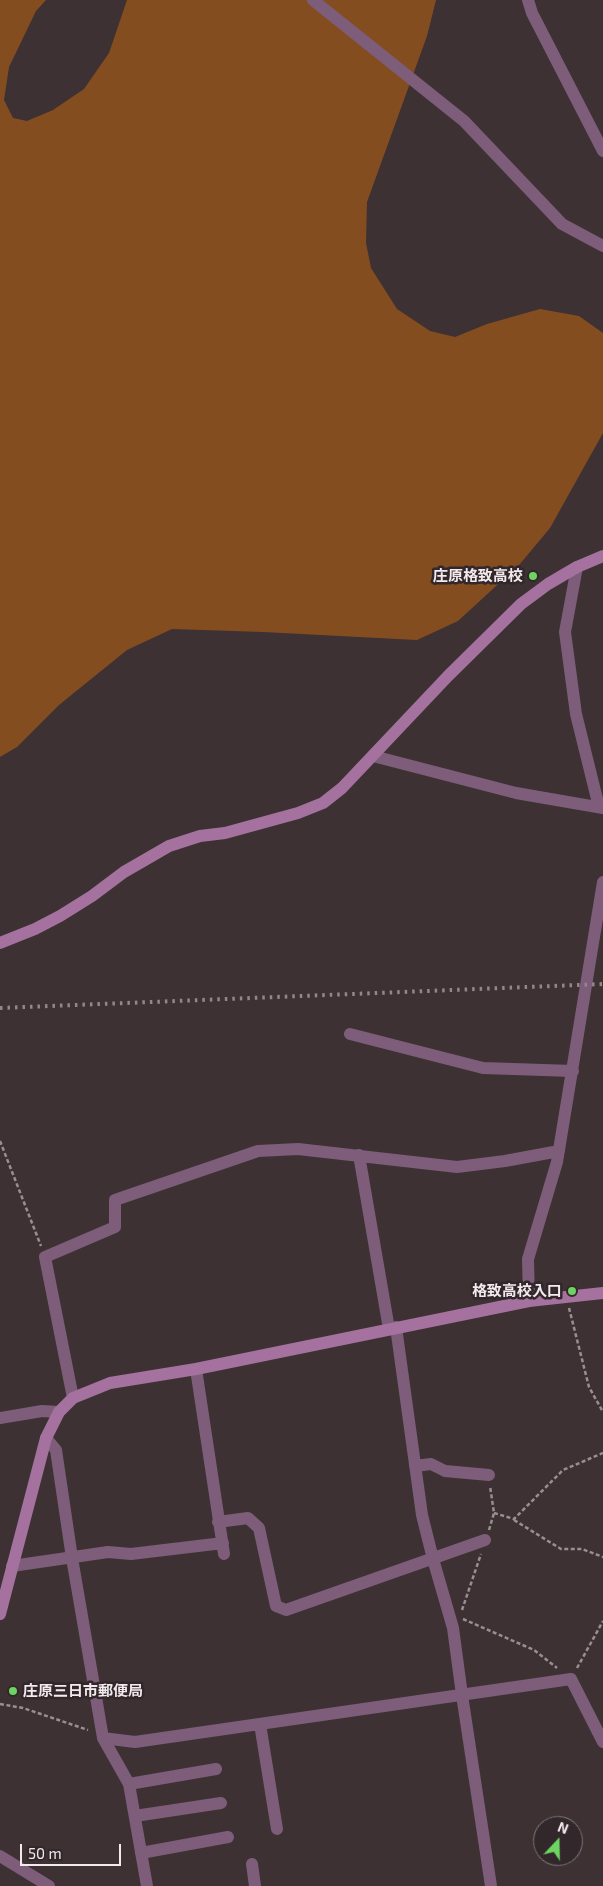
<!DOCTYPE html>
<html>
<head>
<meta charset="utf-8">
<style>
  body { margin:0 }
  #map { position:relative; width:603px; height:1886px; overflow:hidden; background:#3d3134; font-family:"Exo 2",sans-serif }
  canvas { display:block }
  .north { position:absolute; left:533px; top:1816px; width:50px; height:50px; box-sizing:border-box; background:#32272a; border:1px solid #7f7578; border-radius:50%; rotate:21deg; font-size:14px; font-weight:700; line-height:20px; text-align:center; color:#f2eaec }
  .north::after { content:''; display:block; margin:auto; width:18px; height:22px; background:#6dd361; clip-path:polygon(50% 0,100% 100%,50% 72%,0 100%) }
  .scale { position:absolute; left:20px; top:1844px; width:101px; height:22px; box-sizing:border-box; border:2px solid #f2eaec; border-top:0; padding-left:6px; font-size:15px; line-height:18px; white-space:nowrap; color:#f2eaec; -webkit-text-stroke:4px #32272a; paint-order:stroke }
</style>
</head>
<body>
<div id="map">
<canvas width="603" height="1886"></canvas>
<div class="north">N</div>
<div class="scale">50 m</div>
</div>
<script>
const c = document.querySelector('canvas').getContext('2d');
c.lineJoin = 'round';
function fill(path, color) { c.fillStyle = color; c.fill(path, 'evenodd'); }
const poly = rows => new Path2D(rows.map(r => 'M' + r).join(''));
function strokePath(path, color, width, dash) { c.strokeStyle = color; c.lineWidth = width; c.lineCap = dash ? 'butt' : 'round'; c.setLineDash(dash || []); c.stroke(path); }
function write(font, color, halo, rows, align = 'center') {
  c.font = font + ' "Exo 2","Noto Sans JP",sans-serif'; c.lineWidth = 5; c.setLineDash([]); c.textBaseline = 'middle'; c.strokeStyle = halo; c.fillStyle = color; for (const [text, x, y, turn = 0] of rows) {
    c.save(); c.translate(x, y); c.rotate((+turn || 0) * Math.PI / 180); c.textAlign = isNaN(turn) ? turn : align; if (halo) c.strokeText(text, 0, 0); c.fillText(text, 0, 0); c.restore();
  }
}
fill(poly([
  [0,0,46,0,36,11,9,67,4,100,13,118,27,121,53,110,84,89,109,53,127,0,436,0,427,36,367,202,366,243,371,268,397,309,430,331,455,337,487,324,540,309,579,316,603,333,603,433,550,528,520,564,458,621,417,640,263,632,172,629,127,650,59,705,17,747,0,757]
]), '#844d20');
strokePath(poly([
  [0,1141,41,1246],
  [569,1308,589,1387,603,1412],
  [494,1513,514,1519,563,1470,603,1453],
  [514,1520,561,1549,582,1549,603,1557],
  [489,1530,494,1513,490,1486],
  [462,1610,481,1554],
  [463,1619,534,1650,557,1668],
  [577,1668,603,1621],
  [0,1704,23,1708,88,1730]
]), '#998f91', 2.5, [4, 2.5]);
strokePath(poly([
  [313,0,464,121,562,224,603,246],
  [528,0,532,13,603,151],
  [577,567,565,632,576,714,599,807],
  [373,756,516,793,603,808],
  [350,1034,483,1068,573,1071],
  [359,1155,389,1329],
  [529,1301,528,1259,557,1162,603,882],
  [396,1327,422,1515,433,1559,453,1628,462,1695,491,1886],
  [196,1369,224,1554],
  [73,1398,45,1257,115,1227,115,1200,258,1151,298,1149,457,1167,505,1161,559,1151],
  [0,1418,42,1411,59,1412],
  [46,1438,56,1450,72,1558,103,1738,129,1784,147,1886],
  [415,1466,431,1464,445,1471,489,1475],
  [218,1522,248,1518,259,1528,276,1606,286,1610,485,1540],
  [12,1566,108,1552,131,1554,223,1543],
  [260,1724,277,1829],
  [103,1738,135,1742,571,1679,603,1742],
  [129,1784,216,1769],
  [135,1816,221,1803],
  [141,1853,228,1837],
  [0,1856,49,1886],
  [252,1864,255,1886]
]), '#7d5d79', 12);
strokePath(poly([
  [0,943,35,929,60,916,92,896,124,872,169,846,200,836,225,833,298,813,323,803,342,788,448,676,521,604,548,584,577,567,603,556],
  [0,1614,46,1438,59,1412,73,1398,110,1383,196,1369,529,1301,603,1293]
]), '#a5729f', 12);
strokePath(poly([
  [0,1008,603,984]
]), '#92888a', 4, [2.5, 5]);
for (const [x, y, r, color] of [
  [533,576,5,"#6dd361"],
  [572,1291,5,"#6dd361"],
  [13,1691,5,"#6dd361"]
]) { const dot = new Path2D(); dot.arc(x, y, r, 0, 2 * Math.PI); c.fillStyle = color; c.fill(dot); strokePath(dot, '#32272a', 2); }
write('bold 15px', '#f2eaec', '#32272a', [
  ["庄原格致高校",523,576],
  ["格致高校入口",562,1291],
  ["庄原三日市郵便局",23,1691,"left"]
], 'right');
</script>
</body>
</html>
